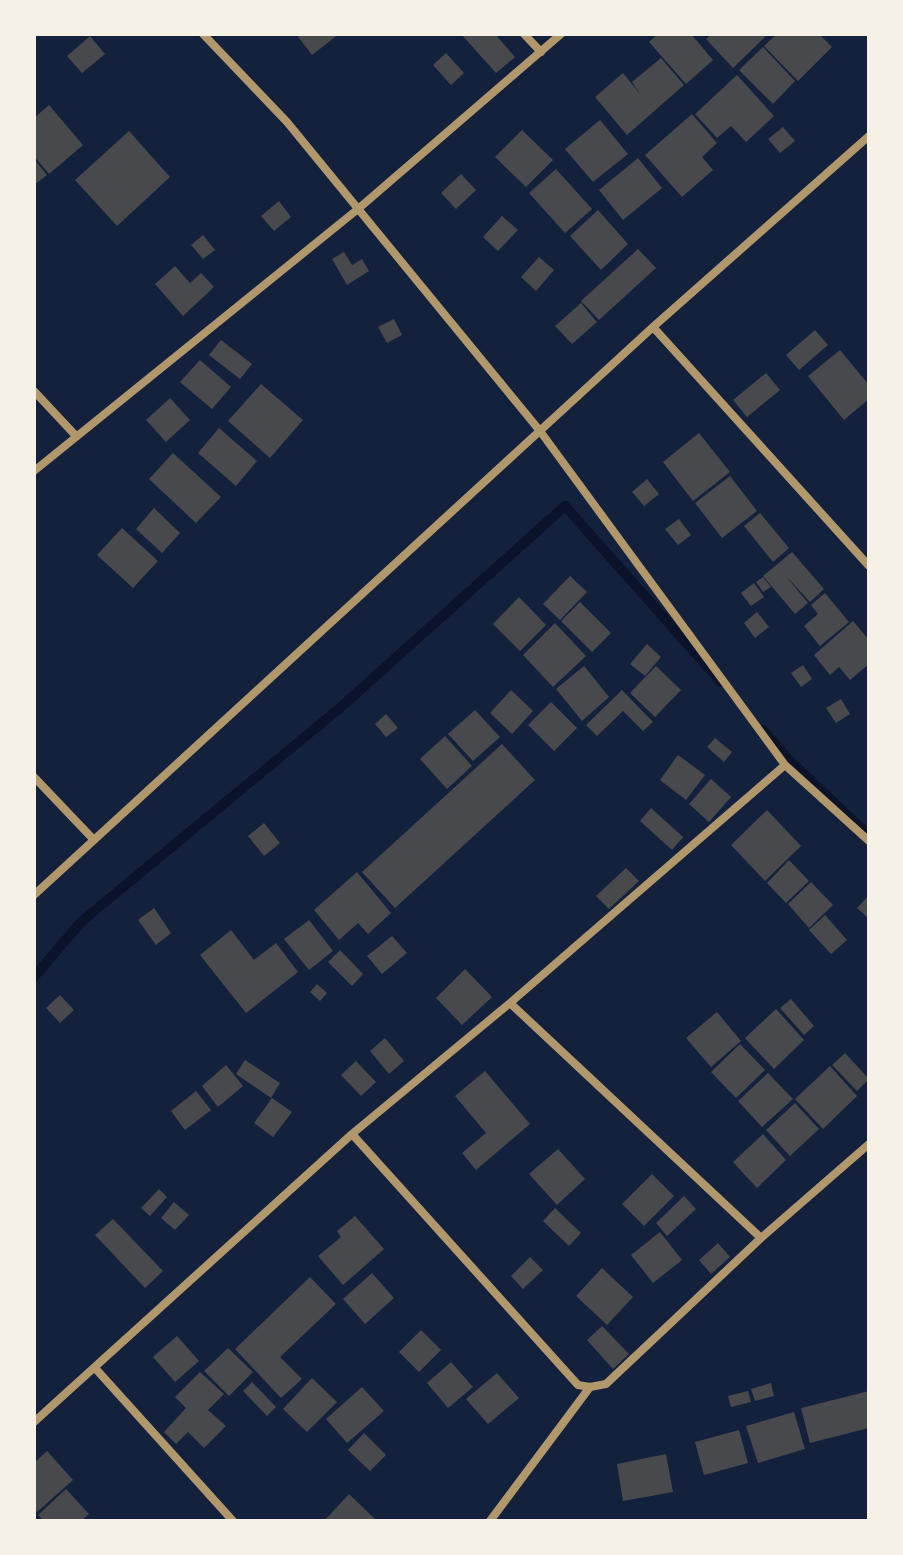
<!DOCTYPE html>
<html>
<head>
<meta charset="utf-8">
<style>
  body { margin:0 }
  #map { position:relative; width:903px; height:1555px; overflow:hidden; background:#14213d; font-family:Jost,sans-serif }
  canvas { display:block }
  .frame { position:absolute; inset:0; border:36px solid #f6f1e7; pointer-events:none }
</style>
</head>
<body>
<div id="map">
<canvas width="903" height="1555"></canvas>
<div class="frame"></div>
</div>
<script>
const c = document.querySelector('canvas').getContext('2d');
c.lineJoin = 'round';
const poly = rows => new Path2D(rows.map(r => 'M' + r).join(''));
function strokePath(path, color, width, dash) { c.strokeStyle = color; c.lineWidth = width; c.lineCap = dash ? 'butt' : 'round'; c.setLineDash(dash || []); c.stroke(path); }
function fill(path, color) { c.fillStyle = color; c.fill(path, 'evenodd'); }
strokePath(poly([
  [763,730,789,760,868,835],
  [34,977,82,921,341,707,565,506,721,682]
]), '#0b132b', 10);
fill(poly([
  [296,34,339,34,312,55],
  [461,34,495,34,515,57,496,73],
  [658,34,691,34,713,60,686,84,649,42],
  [712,34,768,34,733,68,706,39],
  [777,34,819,34,832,47,798,81,764,46],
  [90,36,105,54,82,73,67,56],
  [763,47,795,81,773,104,739,70],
  [446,53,464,73,451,85,433,65],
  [661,58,684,85,627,135,595,97,623,73,641,95,632,82],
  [737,75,774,116,746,142,731,126,717,138,695,114],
  [49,105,83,145,49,174,34,156,34,118],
  [692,114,717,143,702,157,713,170,682,197,645,155],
  [600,120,628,154,593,182,565,149],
  [783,127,795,141,780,153,768,139],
  [522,130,553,160,526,187,495,157],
  [129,131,170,177,117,226,75,180],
  [638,158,662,188,623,220,599,190],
  [34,159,47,175,34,185],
  [556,169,592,209,565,233,529,193],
  [461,174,476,190,456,209,441,193],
  [279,201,291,217,274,231,261,216],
  [598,210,628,244,601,270,570,236],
  [502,216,518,230,498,251,483,237],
  [203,235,215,250,203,259,191,245],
  [638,249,656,268,599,320,581,301],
  [344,252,352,265,362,259,369,271,347,285,332,259],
  [539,257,554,270,536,291,521,277],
  [175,266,190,283,201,273,214,287,183,316,155,284],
  [581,303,597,322,572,344,555,326],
  [394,319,402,335,387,343,378,327],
  [815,330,828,345,799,370,786,355],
  [221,340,252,364,240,379,209,355],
  [840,350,869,385,869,399,844,420,808,376],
  [200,360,231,387,212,409,180,382],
  [766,373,780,390,747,417,733,400],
  [261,384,303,420,270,458,228,421],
  [170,398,190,420,166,442,146,420],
  [219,428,257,461,236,486,198,453],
  [699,433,730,472,693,501,663,462],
  [173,453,221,497,196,523,149,479],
  [730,476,757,511,722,538,695,503],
  [647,479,659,494,644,506,632,492],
  [154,508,180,533,162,553,136,529],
  [760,513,789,548,773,562,744,526],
  [679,519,691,535,678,545,665,529],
  [122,528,158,561,133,588,97,555],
  [792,552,824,589,810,602,785,575,808,603,795,614,763,576],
  [570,576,587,592,560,620,543,604],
  [763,577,771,587,763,592,756,582],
  [754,583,764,597,751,606,741,593],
  [825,593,849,622,820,646,804,626,818,614,811,605],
  [519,597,546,625,520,651,493,624],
  [580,602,611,633,592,652,561,621],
  [757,612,769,627,755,638,744,623],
  [853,621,869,640,869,664,850,680,839,667,830,675,814,655],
  [555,623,586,656,553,687,523,655],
  [647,644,661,657,645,676,630,664],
  [803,665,812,679,801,687,791,673],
  [584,666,609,697,582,721,556,689],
  [656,666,681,690,655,717,630,693],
  [511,690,533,711,512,734,490,713],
  [622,690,653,722,643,731,623,711,597,736,586,725],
  [841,699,850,714,836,723,826,708],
  [551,702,577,728,554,751,528,725],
  [475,710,500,737,473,761,448,734],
  [386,714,398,728,386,737,375,724],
  [445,736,472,766,447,789,420,759],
  [715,738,732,752,724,762,707,747],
  [502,744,535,780,395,908,362,872],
  [678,755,705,775,686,800,660,780],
  [711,779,731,797,709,822,689,804],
  [651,808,683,837,672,850,640,821],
  [767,810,801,846,765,881,731,845],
  [264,823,280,843,264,856,248,836],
  [789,860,809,881,786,903,767,883],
  [626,868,639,881,609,909,596,896],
  [357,872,391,913,368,934,358,923,339,940,314,910],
  [811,882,833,905,809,928,788,904],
  [869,895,869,919,857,908],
  [154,908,171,933,156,945,138,920],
  [825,915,847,940,831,954,809,930],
  [309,920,333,951,309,970,284,939],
  [231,930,254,960,276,943,298,972,246,1013,200,955],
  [392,936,407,953,382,974,367,956],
  [340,950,363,974,352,986,328,962],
  [465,969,492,997,462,1025,436,998],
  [317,984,327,993,320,1001,310,992],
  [60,995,74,1010,60,1023,46,1008],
  [791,999,814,1026,804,1035,780,1008],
  [776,1009,804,1040,774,1069,745,1038],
  [717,1012,741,1041,711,1067,686,1038],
  [385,1038,404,1061,389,1074,370,1051],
  [740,1044,765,1070,736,1098,711,1072],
  [845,1053,869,1079,857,1091,832,1065],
  [245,1060,280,1083,271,1098,236,1074],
  [356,1061,376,1082,361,1096,341,1075],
  [226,1065,243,1086,218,1107,202,1086],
  [830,1066,857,1096,823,1129,795,1099],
  [485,1071,530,1124,476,1170,462,1153,486,1133,455,1096],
  [768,1073,793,1099,762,1127,738,1101],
  [196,1091,211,1110,185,1130,171,1111],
  [272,1098,292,1112,273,1137,254,1123],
  [795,1103,819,1129,790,1156,766,1130],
  [763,1134,786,1160,757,1188,733,1162],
  [558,1149,585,1179,557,1205,529,1174],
  [652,1174,674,1196,644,1226,622,1204],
  [159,1189,167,1197,150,1216,141,1208],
  [684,1196,696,1209,667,1236,656,1223],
  [174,1202,189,1215,175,1230,161,1218],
  [555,1208,581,1233,569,1246,543,1221],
  [355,1216,384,1249,343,1285,318,1256,341,1237,337,1231],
  [113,1219,163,1271,145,1288,95,1235],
  [660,1232,682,1260,653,1283,631,1255],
  [718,1243,730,1257,711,1274,699,1260],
  [530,1257,543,1270,523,1289,511,1276],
  [602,1268,633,1297,607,1325,576,1296],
  [372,1273,394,1298,365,1324,343,1299],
  [310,1277,336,1304,280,1357,302,1379,281,1398,235,1349],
  [602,1326,629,1354,613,1369,587,1340],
  [421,1330,441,1350,419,1372,399,1352],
  [177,1336,199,1361,175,1382,153,1357],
  [228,1348,253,1372,229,1396,204,1371],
  [451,1362,473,1387,448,1408,427,1383],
  [200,1372,224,1394,208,1410,226,1426,204,1448,188,1432,176,1444,164,1432,186,1408,175,1397],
  [497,1373,519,1398,488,1424,466,1399],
  [312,1378,337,1402,307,1432,283,1409],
  [252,1382,276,1407,267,1416,243,1391],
  [771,1383,774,1396,755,1401,751,1389],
  [362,1387,384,1411,347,1443,326,1419],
  [748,1391,751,1402,731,1407,728,1396],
  [869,1391,869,1428,810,1443,801,1408],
  [794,1412,805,1449,758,1463,746,1426],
  [739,1430,748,1463,704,1475,695,1442],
  [364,1433,386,1455,370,1471,348,1450],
  [47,1451,73,1480,37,1512,34,1508,34,1463],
  [666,1454,673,1492,623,1501,617,1464],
  [66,1489,89,1514,81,1521,44,1521,38,1515],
  [349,1494,377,1521,324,1521]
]), '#48494c');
strokePath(poly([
  [203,34,287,122,540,431,785,765,869,841],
  [524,34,541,52],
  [653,327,869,566],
  [34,391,76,436],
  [34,471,358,209,561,34],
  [34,777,94,840],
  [34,895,653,327,869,136],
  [510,1003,761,1238],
  [352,1134,578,1385,590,1387,606,1384,761,1238,869,1144],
  [95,1368,233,1521],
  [34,1422,352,1134,510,1003,785,765],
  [490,1521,590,1387]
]), '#b1986c', 8);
</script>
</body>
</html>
